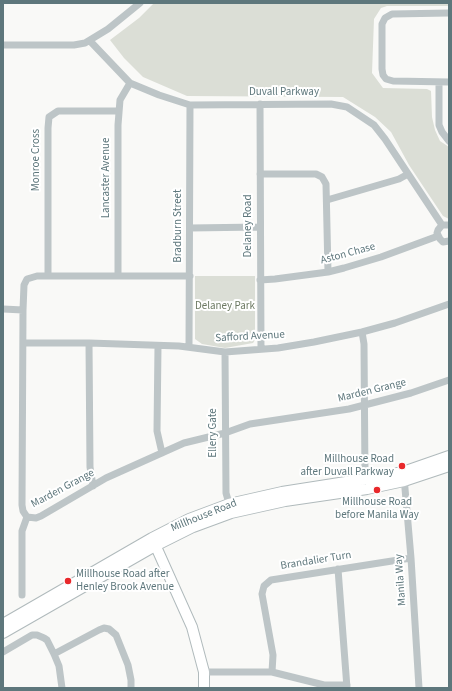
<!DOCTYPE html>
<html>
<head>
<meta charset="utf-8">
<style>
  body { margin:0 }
  #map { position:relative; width:452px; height:691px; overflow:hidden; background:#f9f9f7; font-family:"Source Sans 3",sans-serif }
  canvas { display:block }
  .frame { position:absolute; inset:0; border:4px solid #5e777c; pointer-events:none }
</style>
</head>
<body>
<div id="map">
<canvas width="452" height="691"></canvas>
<div class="frame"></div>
</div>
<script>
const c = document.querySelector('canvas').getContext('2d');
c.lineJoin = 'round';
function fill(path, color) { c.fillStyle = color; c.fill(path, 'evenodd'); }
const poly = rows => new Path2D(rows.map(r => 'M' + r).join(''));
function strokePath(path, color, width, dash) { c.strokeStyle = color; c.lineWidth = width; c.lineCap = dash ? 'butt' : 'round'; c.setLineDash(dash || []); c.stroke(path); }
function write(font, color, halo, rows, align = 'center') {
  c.font = font + ' "Source Sans 3",sans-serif'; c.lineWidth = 4; c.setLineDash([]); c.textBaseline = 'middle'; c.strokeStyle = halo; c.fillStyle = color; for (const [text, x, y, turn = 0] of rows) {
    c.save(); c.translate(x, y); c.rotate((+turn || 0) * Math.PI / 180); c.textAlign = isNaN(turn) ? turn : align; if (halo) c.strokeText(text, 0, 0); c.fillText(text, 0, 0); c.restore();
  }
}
fill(poly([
  [154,3,449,3,449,6,387,6,381,8,374,19,372,73,383,88,427,89,431,91,432,117,435,130,440,141,449,147,449,219,443,216,409,165,391,132,375,117,343,97,187,96,143,77,124,58,110,40,139,18],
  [195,276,255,276,255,340,253,343,225,348,202,344,195,339]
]), '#dbded6');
const secondary = poly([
  [153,540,192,627,204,672,204,688],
  [3,624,152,538,189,519,229,504,282,492,365,479,403,472,449,456],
  [3,633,155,546,193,527,231,513,285,501,367,489,404,481,449,466]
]);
strokePath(secondary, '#b0babc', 12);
strokePath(poly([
  [449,13,392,14,385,18,382,24,382,69,383,75,386,79,393,81,449,82],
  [90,41,130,83,159,95,190,105,331,104,347,107,374,125,385,139,442,225],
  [3,45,74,45,85,43,108,29,140,3],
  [439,82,439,125,442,132,449,141],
  [260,104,261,349],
  [260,174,316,174,322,177,326,184,328,272],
  [327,200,399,179,408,174],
  [449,225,442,225,438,230,437,233,440,239,443,242,449,241],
  [190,228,260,227],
  [118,275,118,125,120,100,130,83],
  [48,276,48,128,49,117,58,111,119,111],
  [190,276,37,276,27,279,24,285,23,310,22,505,23,511,27,517,36,518,41,516,106,478,184,443,225,433,250,424,349,409,411,393,449,380],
  [260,280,275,279,328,272,344,268,381,257,438,236],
  [3,309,23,310],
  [362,332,364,344,365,479],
  [23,343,89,343,179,346,225,352,278,348,314,342,362,332,395,323,449,304],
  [89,343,90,467,93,486],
  [158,346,157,431,162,453],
  [189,347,190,105],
  [225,352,226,493,230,507],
  [404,477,411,558,419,688],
  [338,569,347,688],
  [22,595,22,531,27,517],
  [3,652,32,635,37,635,44,638,47,640,54,654,59,666,62,688],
  [54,654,99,630,104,628,109,629,116,635,128,665,131,680,131,688],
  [204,672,272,672,324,685,347,685],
  [272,672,273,655,262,594,264,586,271,580,411,558]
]), '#bdc5c7', 7);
strokePath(secondary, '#fff', 10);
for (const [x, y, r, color] of [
  [402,466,4,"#e8282b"],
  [377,490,4,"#e8282b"],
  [68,581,4,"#e8282b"]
]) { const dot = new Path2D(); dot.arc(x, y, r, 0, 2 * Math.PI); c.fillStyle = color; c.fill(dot); strokePath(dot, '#fff', 1.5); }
write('11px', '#5e777c', '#fff', [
  ["Duvall Parkway",284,93],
  ["Monroe Cross",37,160,-90],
  ["Lancaster Avenue",107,178,-90],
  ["Bradburn Street",179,226,-90],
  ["Delaney Road",249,226,-90],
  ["Aston Chase",348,254,-15],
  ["Safford Avenue",250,337,-3],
  ["Marden Grange",372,391,-14],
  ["Ellery Gate",214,433,-90],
  ["Marden Grange",63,489,-28],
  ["Millhouse Road",204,516,-22],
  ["Brandalier Turn",316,561,-9],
  ["Manila Way",401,580,-94]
]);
write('11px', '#6d7a63', '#fff', [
  ["Delaney Park",225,307]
]);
write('11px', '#5e777c', '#fff', [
  ["Millhouse Road",394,460],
  ["after Duvall Parkway",394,473],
  ["Millhouse Road",377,503,"center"],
  ["before Manila Way",377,516,"center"],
  ["Millhouse Road after",76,575,"left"],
  ["Henley Brook Avenue",76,588,"left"]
], 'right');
</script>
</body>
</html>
